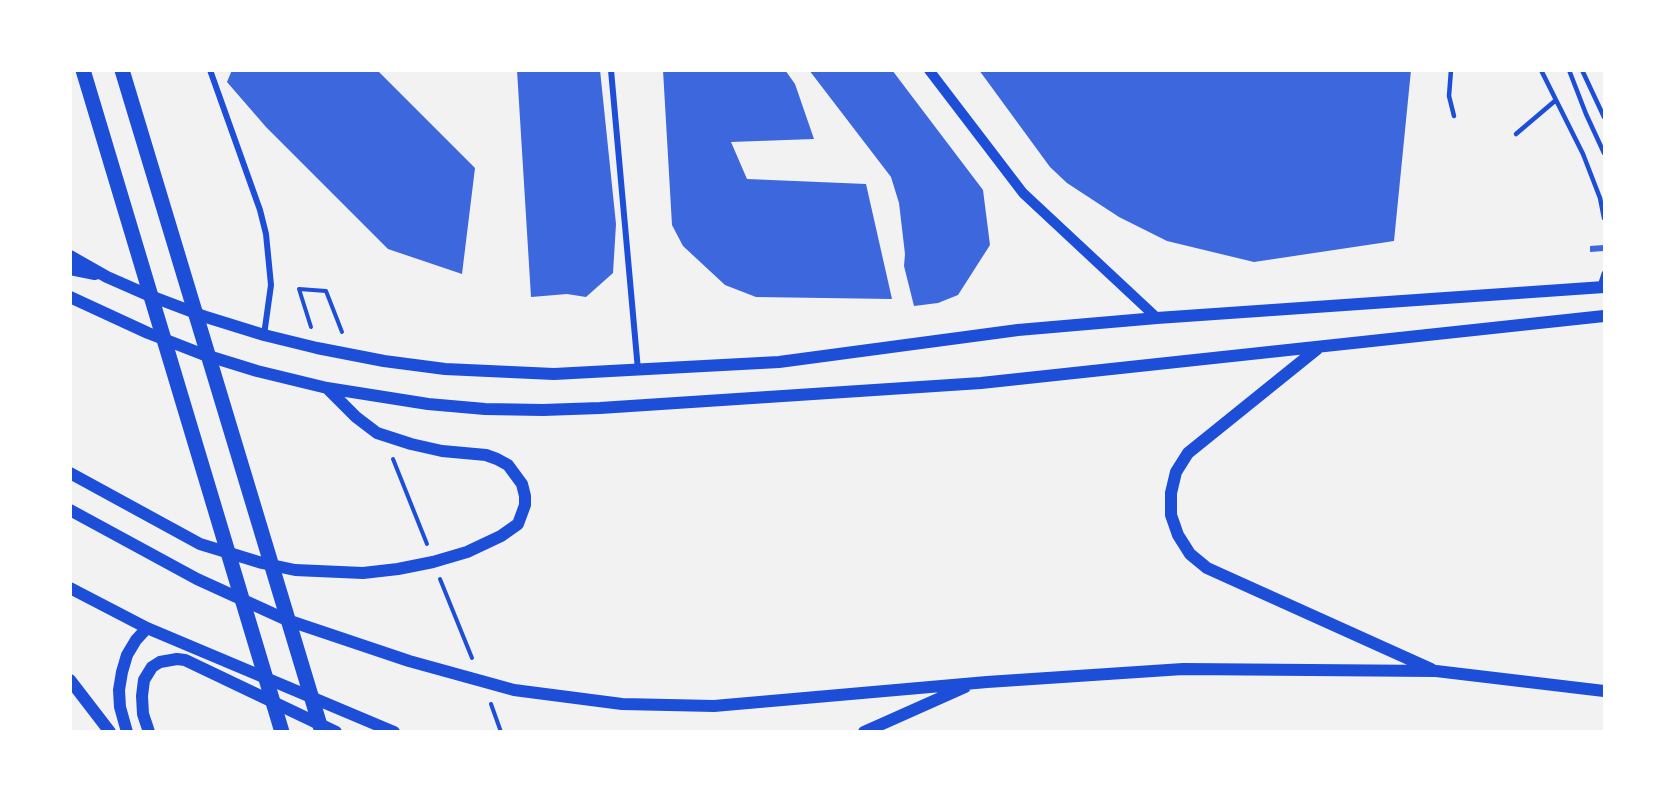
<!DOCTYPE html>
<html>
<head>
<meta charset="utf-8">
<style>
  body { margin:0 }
  #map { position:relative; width:1675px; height:802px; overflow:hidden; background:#f2f2f2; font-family:"Open Sans",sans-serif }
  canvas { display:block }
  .frame { position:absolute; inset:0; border:72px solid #fff; pointer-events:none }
</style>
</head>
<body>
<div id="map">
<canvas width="1675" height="802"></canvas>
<div class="frame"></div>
</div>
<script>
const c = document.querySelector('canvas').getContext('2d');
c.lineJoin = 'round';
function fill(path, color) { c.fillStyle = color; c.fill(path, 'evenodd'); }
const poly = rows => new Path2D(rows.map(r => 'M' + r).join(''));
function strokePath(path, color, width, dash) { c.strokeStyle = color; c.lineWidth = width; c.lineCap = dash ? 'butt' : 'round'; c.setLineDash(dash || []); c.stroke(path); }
fill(poly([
  [232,70,377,70,475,168,462,274,388,249,266,127,227,82],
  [517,70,600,70,616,224,613,273,586,297,567,294,531,297],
  [663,70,785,70,795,84,814,139,731,142,747,179,866,184,892,299,756,297,725,285,683,246,672,225],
  [809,70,892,70,983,190,990,245,958,295,938,303,914,306,904,266,905,254,899,203,891,177],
  [979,70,1411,70,1394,241,1254,262,1167,241,1119,217,1067,183,1050,167],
  [1604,245,1604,251,1590,252,1590,246]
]), '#3d67dc');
strokePath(poly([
  [311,327,299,289,326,291,342,332],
  [393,459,427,544],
  [440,579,472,658],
  [491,704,501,732]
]), '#1d4ed8', 4);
strokePath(poly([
  [1451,70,1449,96,1454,116],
  [1541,70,1583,154,1600,198,1604,218],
  [1569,70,1586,114,1604,153],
  [1582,70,1604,117],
  [1516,134,1556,100],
  [1600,285,1604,273]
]), '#1d4ed8', 4.5);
strokePath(poly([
  [210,70,260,210,266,234,271,285,264,335],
  [611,70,638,370]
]), '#1d4ed8', 6);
strokePath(poly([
  [929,70,1023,193,1157,318]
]), '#1d4ed8', 10);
strokePath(poly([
  [70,256,107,277,148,295,206,317,264,335,317,348,384,361,445,369,554,374,779,362,1018,330,1157,318,1604,287],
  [70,269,95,274],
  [70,297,148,333,202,354,257,371,327,388,428,404,485,409,543,410,600,408,981,383,1604,316],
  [1317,349,1188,453,1176,472,1171,493,1171,515,1178,535,1190,554,1207,568,1431,669],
  [70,473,200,544,262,563,295,570,363,573,398,569,433,562,467,552,501,536,518,524,525,505,525,496,522,484,508,465,497,459,486,455,442,451,411,444,377,433,356,417,327,388],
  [70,510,197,579,287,620,409,661,514,690,622,704,714,706,987,682,1183,669,1436,671,1604,691],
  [70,588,147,628,394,732],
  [70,680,110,732],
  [127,732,120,707,119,690,122,672,127,655,136,640,147,628],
  [149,732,143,714,142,696,144,680,152,667,160,662,177,659,185,660,336,732],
  [864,732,965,687]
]), '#1d4ed8', 12);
strokePath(poly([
  [83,70,282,732],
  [122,70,322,732]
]), '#1d4ed8', 15);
</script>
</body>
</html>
